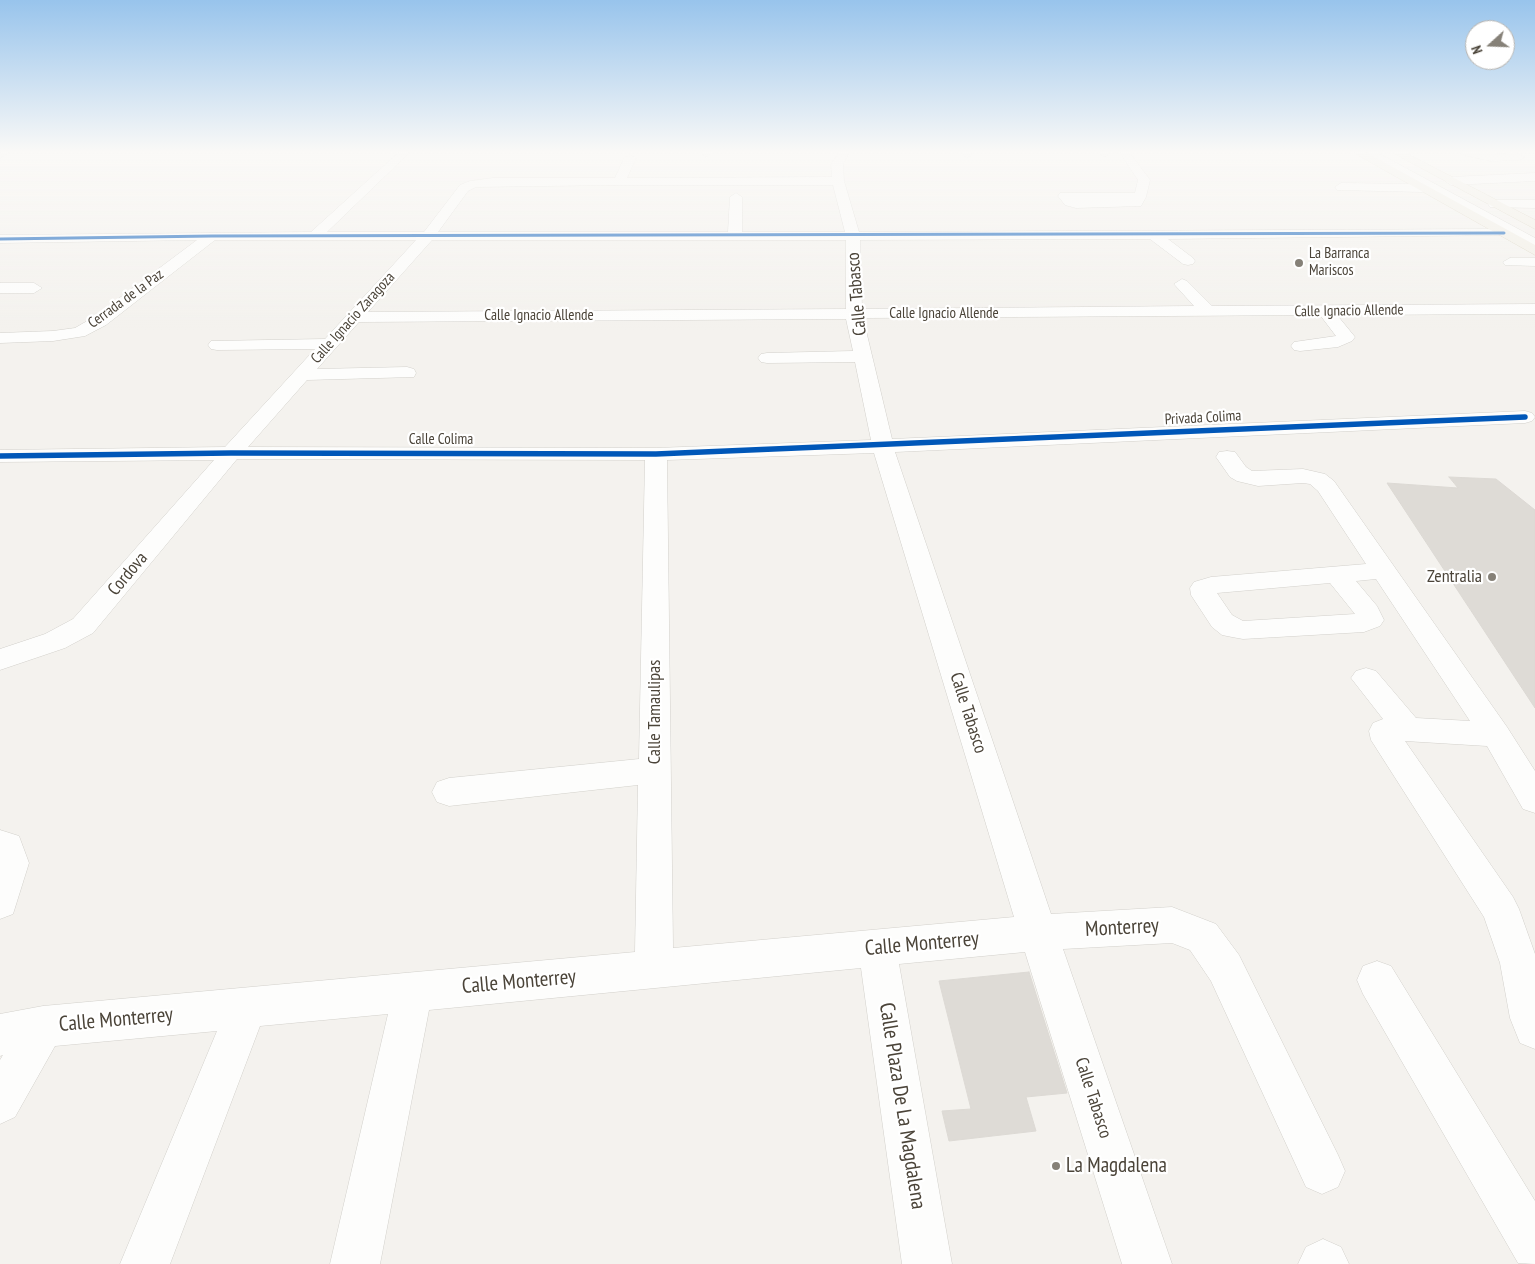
<!DOCTYPE html>
<html>
<head>
<meta charset="utf-8">
<style>
  body { margin:0 }
  #map { position:relative; width:1535px; height:1264px; overflow:hidden; background:#f4f2ee; font-family:"PT Sans Narrow",sans-serif }
  canvas { display:block }
  .north { position:absolute; left:1465px; top:20px; width:50px; height:50px; box-sizing:border-box; background:#fff; border:1px solid #b7b4b0; border-radius:50%; rotate:250deg; font-size:14px; font-weight:700; line-height:20px; text-align:center; color:#4b4439 }
  .north::after { content:''; display:block; margin:auto; width:18px; height:22px; background:#868178; clip-path:polygon(50% 0,100% 100%,50% 72%,0 100%) }
</style>
</head>
<body>
<div id="map">
<canvas width="1535" height="1264"></canvas>
<div class="north">N</div>
</div>
<script>
const c = document.querySelector('canvas').getContext('2d');
c.lineJoin = 'round';
function fill(path, color) { c.fillStyle = color; c.fill(path, 'evenodd'); }
const poly = rows => new Path2D(rows.map(r => 'M' + r).join(''));
function strokePath(path, color, width, dash) { c.strokeStyle = color; c.lineWidth = width; c.lineCap = dash ? 'butt' : 'round'; c.setLineDash(dash || []); c.stroke(path); }
function write(font, color, halo, rows, align = 'center') {
  c.font = font + ' "PT Sans Narrow",sans-serif'; c.lineWidth = 4.5; c.setLineDash([]); c.textBaseline = 'middle'; c.strokeStyle = halo; c.fillStyle = color; for (const [text, x, y, turn = 0] of rows) {
    c.save(); c.translate(x, y); c.rotate((+turn || 0) * Math.PI / 180); c.textAlign = isNaN(turn) ? turn : align; if (halo) c.strokeText(text, 0, 0); c.fillText(text, 0, 0); c.restore();
  }
}
const building = poly([
  [1449,477,1496,479,1535,510,1535,708,1387,483,1458,488,1449,477],
  [1029,972,1067,1093,1026,1097,1036,1131,949,1141,942,1111,971,1109,939,981,1029,972]
]);
fill(building, '#dedbd6');
strokePath(building, '#dcd9d4', 1);
const minor = poly([
  [0,153,9,153,0,158,0,153],
  [398,153,409,153,327,232,424,232,460,185,470,181,493,178,615,178,624,158,630,155,636,158,627,178,832,177,831,164,839,153,849,153,843,164,844,181,859,232,1498,229,1427,189,1422,192,1337,190,1335,187,1341,183,1418,184,1365,153,1378,153,1535,238,1535,248,1509,235,1168,239,1193,258,1195,261,1193,264,1188,265,1183,264,1150,239,860,240,862,309,1194,306,1174,284,1182,279,1187,281,1212,306,1535,304,1535,314,1337,315,1355,337,1352,341,1338,347,1300,351,1294,350,1291,346,1294,342,1336,336,1320,315,863,318,892,439,1525,411,1532,413,1535,417,1532,421,1525,423,895,452,1051,914,1172,907,1216,924,1239,955,1338,1155,1345,1171,1338,1187,1322,1194,1306,1187,1211,981,1190,950,1172,943,1063,949,1172,1264,1122,1264,1025,952,899,964,952,1264,902,1264,861,968,429,1010,380,1264,330,1264,388,1014,260,1026,170,1264,120,1264,217,1031,55,1046,15,1117,0,1124,0,1060,3,1055,0,1056,0,1014,43,1006,635,952,638,785,449,806,437,802,432,792,437,782,449,778,639,759,645,460,237,459,93,633,65,648,0,670,0,649,45,634,73,619,214,460,0,462,0,450,225,447,315,349,217,350,211,349,208,345,211,341,325,339,416,240,215,240,106,325,85,336,53,341,0,343,0,333,53,331,75,328,94,317,197,240,0,243,0,235,311,232,398,153],
  [615,185,833,185,845,232,742,232,742,197,736,193,730,197,728,232,438,232,468,191,476,187,615,185],
  [432,240,846,240,846,309,368,312,432,240],
  [846,319,853,351,767,353,761,354,758,358,761,362,767,363,855,362,871,440,656,448,248,447,307,380,414,377,416,373,414,369,407,367,317,369,359,322,846,319],
  [874,453,1014,917,673,948,667,460,874,453],
  [701,153,711,153,711,154,706,157,701,153],
  [961,153,971,153,972,155,967,158,961,153],
  [1099,153,1109,153,1109,154,1104,157,1099,153],
  [1120,153,1130,153,1150,180,1146,197,1141,206,1076,208,1065,205,1058,196,1060,193,1135,193,1138,180,1120,153],
  [1461,153,1519,154,1525,157,1519,160,1491,161,1462,155,1461,153],
  [1535,173,1535,181,1451,185,1445,181,1451,177,1535,173],
  [1494,200,1535,200,1535,208,1490,207,1488,204,1490,201,1494,200],
  [1510,258,1535,258,1535,266,1505,265,1503,262,1510,258],
  [0,283,34,283,42,288,34,293,0,293,0,283],
  [1227,451,1235,452,1246,467,1252,471,1303,469,1325,474,1334,481,1507,727,1535,771,1535,813,1523,809,1487,746,1405,741,1513,897,1519,909,1535,954,1535,1049,1520,1043,1510,1018,1500,963,1484,917,1371,740,1369,731,1373,723,1383,719,1351,678,1356,671,1366,668,1376,671,1416,718,1470,721,1376,579,1356,581,1377,606,1384,620,1380,626,1364,632,1243,639,1232,637,1222,635,1212,627,1191,595,1190,588,1194,582,1211,577,1366,564,1318,491,1310,484,1303,483,1258,486,1237,481,1230,477,1216,457,1219,452,1227,451],
  [1330,583,1355,614,1243,621,1232,615,1217,593,1330,583],
  [0,830,19,836,29,863,13,914,0,919,0,830],
  [1377,961,1391,966,1535,1201,1535,1264,1518,1263,1363,994,1357,980,1363,966,1377,961],
  [1323,1239,1341,1247,1349,1264,1298,1264,1306,1247,1323,1239]
]);
const major = poly([
  [1354,153,1367,153,1535,245,1535,255,1354,153],
  [1393,153,1406,153,1535,220,1535,229,1393,153]
]);
strokePath(minor, '#d2d0cb', 1);
strokePath(major, '#d6cebb', 1);
fill(minor, '#fdfdfc');
fill(major, '#f2efe6');
strokePath(poly([
  [0,239,212,236,1504,233]
]), '#0057b8', 3);
strokePath(poly([
  [0,456,231,453,656,454,1525,417]
]), '#0057b8', 5.5);
const sky = c.createLinearGradient(0, 0, 0, 330);
sky.addColorStop(0, '#98c4ec');
sky.addColorStop(0.46, '#faf9f7');
sky.addColorStop(1, '#faf9f700');
c.fillStyle = sky;
c.fillRect(0, 0, 1535, 330);
for (const [x, y, r, color] of [
  [1299,263,5,"#868178"],
  [1492,577,5,"#868178"],
  [1056,1166,5,"#868178"]
]) { const dot = new Path2D(); dot.arc(x, y, r, 0, 2 * Math.PI); c.fillStyle = color; c.fill(dot); strokePath(dot, '#fff', 2); }
write('15px', '#4b4439', '#fff', [
  ["La Barranca",1309,254],
  ["Mariscos",1309,271]
], 'left');
write('15px', '#4b4439', '#fff', [
  ["Cerrada de la Paz",126,299,-36],
  ["Calle Ignacio Allende",1349,311,-1],
  ["Calle Ignacio Allende",944,314],
  ["Calle Ignacio Allende",539,316],
  ["Calle Ignacio Zaragoza",353,318,-48],
  ["Privada Colima",1203,418,-3],
  ["Calle Colima",441,440]
]);
write('18px', '#4b4439', '#fff', [
  ["Calle Tabasco",857,294,-95],
  ["Cordova",128,574,-50],
  ["Calle Tamaulipas",655,712,-90],
  ["Calle Tabasco",968,713,72],
  ["Calle Tabasco",1093,1098,72]
]);
write('18px', '#4b4439', '#fff', [
  ["Zentralia",1482,577]
], 'right');
write('21px', '#4b4439', '#fff', [
  ["Monterrey",1122,928,-3],
  ["Calle Monterrey",922,944,-5],
  ["Calle Monterrey",519,982,-5],
  ["Calle Monterrey",116,1020,-5],
  ["Calle Plaza De La Magdalena",902,1106,81]
]);
write('21px', '#4b4439', '#fff', [
  ["La Magdalena",1066,1166]
], 'left');
</script>
</body>
</html>
